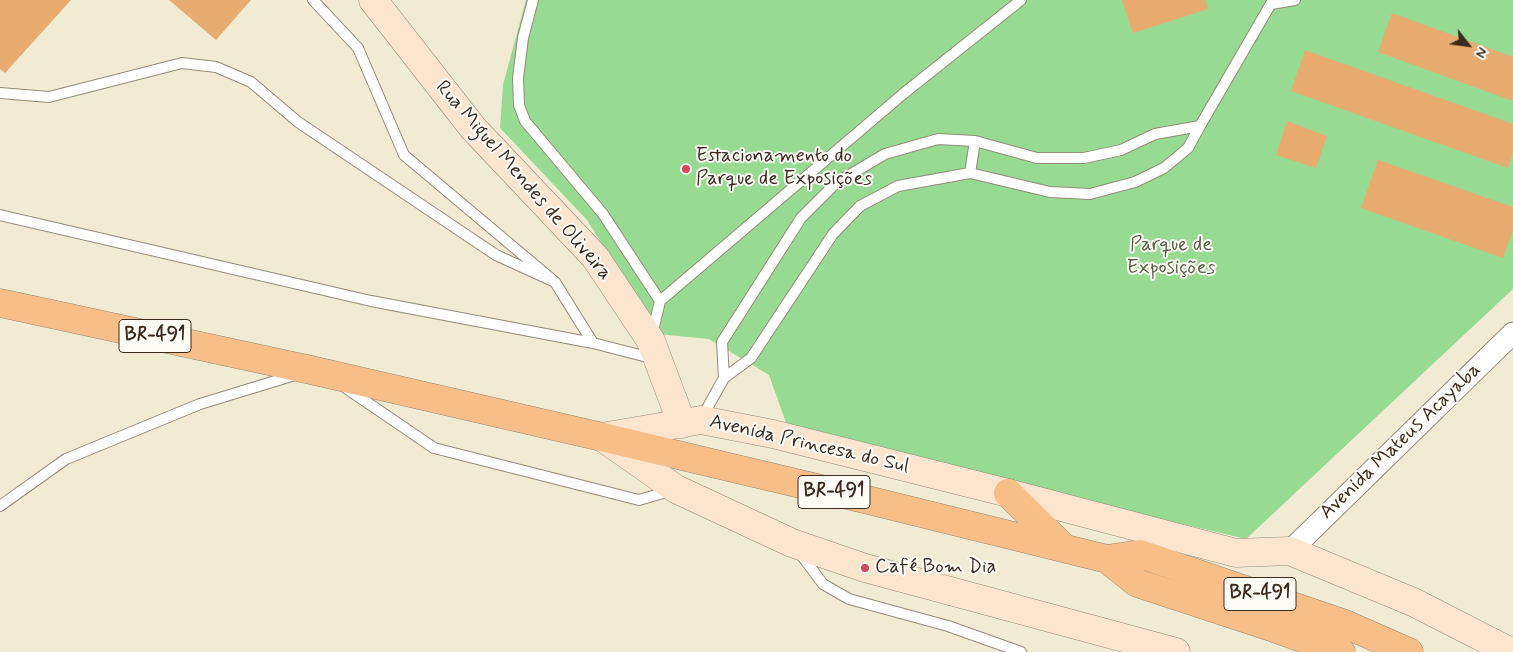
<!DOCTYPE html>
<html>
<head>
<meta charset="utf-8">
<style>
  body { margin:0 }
  #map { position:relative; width:1513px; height:652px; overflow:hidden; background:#f2ebd4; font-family:Mynerve,sans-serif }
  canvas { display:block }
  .north { position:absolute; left:1443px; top:20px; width:50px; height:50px; -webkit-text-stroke:4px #fdfcf7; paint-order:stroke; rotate:120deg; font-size:14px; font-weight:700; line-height:20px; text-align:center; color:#3b2a1e }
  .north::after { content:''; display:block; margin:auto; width:18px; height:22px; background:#3b2a1e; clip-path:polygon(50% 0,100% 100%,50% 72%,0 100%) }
</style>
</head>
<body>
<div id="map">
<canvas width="1513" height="652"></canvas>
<div class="north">N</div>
</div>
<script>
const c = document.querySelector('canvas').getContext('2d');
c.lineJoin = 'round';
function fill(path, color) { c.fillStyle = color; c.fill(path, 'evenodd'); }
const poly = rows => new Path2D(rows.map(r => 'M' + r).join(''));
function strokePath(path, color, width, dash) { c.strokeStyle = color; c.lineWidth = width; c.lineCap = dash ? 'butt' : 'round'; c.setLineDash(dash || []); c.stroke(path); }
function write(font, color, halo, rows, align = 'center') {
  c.font = font + ' Mynerve,sans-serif'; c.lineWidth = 4; c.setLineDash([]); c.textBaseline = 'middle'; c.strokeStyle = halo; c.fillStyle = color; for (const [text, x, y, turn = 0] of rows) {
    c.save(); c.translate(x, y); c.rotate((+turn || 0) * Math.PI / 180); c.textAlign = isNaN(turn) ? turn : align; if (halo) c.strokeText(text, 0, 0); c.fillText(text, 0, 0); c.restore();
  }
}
fill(poly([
  [526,0,1513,0,1513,289,1246,539,789,431,769,375,709,339,658,334,587,220,500,128,503,85]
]), '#97da91');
fill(poly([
  [0,0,71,0,5,73,0,69],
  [169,0,251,0,216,40],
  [1122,0,1205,0,1208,9,1133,33],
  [1392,13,1513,57,1513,101,1378,52],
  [1305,50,1513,124,1513,153,1508,168,1291,91],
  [1287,121,1327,136,1316,168,1276,155],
  [1378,160,1513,207,1513,230,1503,258,1361,208]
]), '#e8ab70');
const lane = poly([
  [313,0,358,48,404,155,555,282,593,343],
  [533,0,523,38,518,78,519,105,525,121,603,214,660,301],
  [1271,4,1295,0],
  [0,93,49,97,182,63,216,67,251,82,298,122,496,255,555,282],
  [1200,126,1273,0],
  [970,173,975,141],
  [0,215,371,301,593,343,655,359],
  [652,335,660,301,903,94,1021,0],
  [346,388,434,448,639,500,673,490],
  [701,419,724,378,751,358,833,234,860,206,898,186,970,173,1050,192,1090,194,1135,182,1164,168,1188,148,1200,126,1155,134,1121,150,1084,158,1037,158,975,141,938,139,885,154,836,183,801,218,722,342,724,378],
  [0,506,66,459,200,404,295,375],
  [799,552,823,584,849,599,948,626,1021,652]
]);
const street = poly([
  [1290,551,1513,333]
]);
const secondary = poly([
  [373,0,473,128,595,257,651,341,682,424],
  [602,437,701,420,773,434,1008,493,1236,553,1290,551,1413,602,1511,652],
  [602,437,676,489,792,543,865,568,1176,652]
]);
const highway = poly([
  [0,303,311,370,602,437,872,501,1107,559,1140,554,1345,624,1409,652],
  [1008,493,1064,548],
  [1107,559,1137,583,1274,628,1341,652]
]);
strokePath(lane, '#968a79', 12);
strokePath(street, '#968a79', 23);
strokePath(secondary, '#968a79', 29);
strokePath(highway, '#968a79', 29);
strokePath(lane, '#fff', 10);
strokePath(street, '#fff', 21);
strokePath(secondary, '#fce5cf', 28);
strokePath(highway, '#f7be88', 28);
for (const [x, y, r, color] of [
  [686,169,5,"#d1495b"],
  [865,568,5,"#d1495b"]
]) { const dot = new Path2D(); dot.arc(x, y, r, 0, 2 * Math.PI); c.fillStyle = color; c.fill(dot); strokePath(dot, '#fdfcf7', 2); }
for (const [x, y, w] of [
  [155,336,72],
  [834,492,72],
  [1260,594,72]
]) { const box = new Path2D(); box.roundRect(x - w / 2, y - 16.5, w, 33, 4); c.fillStyle = '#fdfcf7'; c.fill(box); strokePath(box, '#3b2a1e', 1); }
write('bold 19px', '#3b2a1e', null, [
  ["BR-491",155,336],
  ["BR-491",834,492],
  ["BR-491",1260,594]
]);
write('20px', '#3b2a1e', '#fdfcf7', [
  ["Estacionamento do",696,157],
  ["Parque de Exposições",696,180],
  ["Café Bom Dia",875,568]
], 'left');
write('20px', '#3b2a1e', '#fdfcf7', [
  ["Rua Miguel Mendes de Oliveira",523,181,49],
  ["Avenida Mateus Acayaba",1401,442,-44],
  ["Avenida Princesa do Sul",809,445,13]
]);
write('20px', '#575f40', '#fdfcf7', [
  ["Parque de",1171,246],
  ["Exposições",1171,269]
]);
</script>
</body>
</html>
